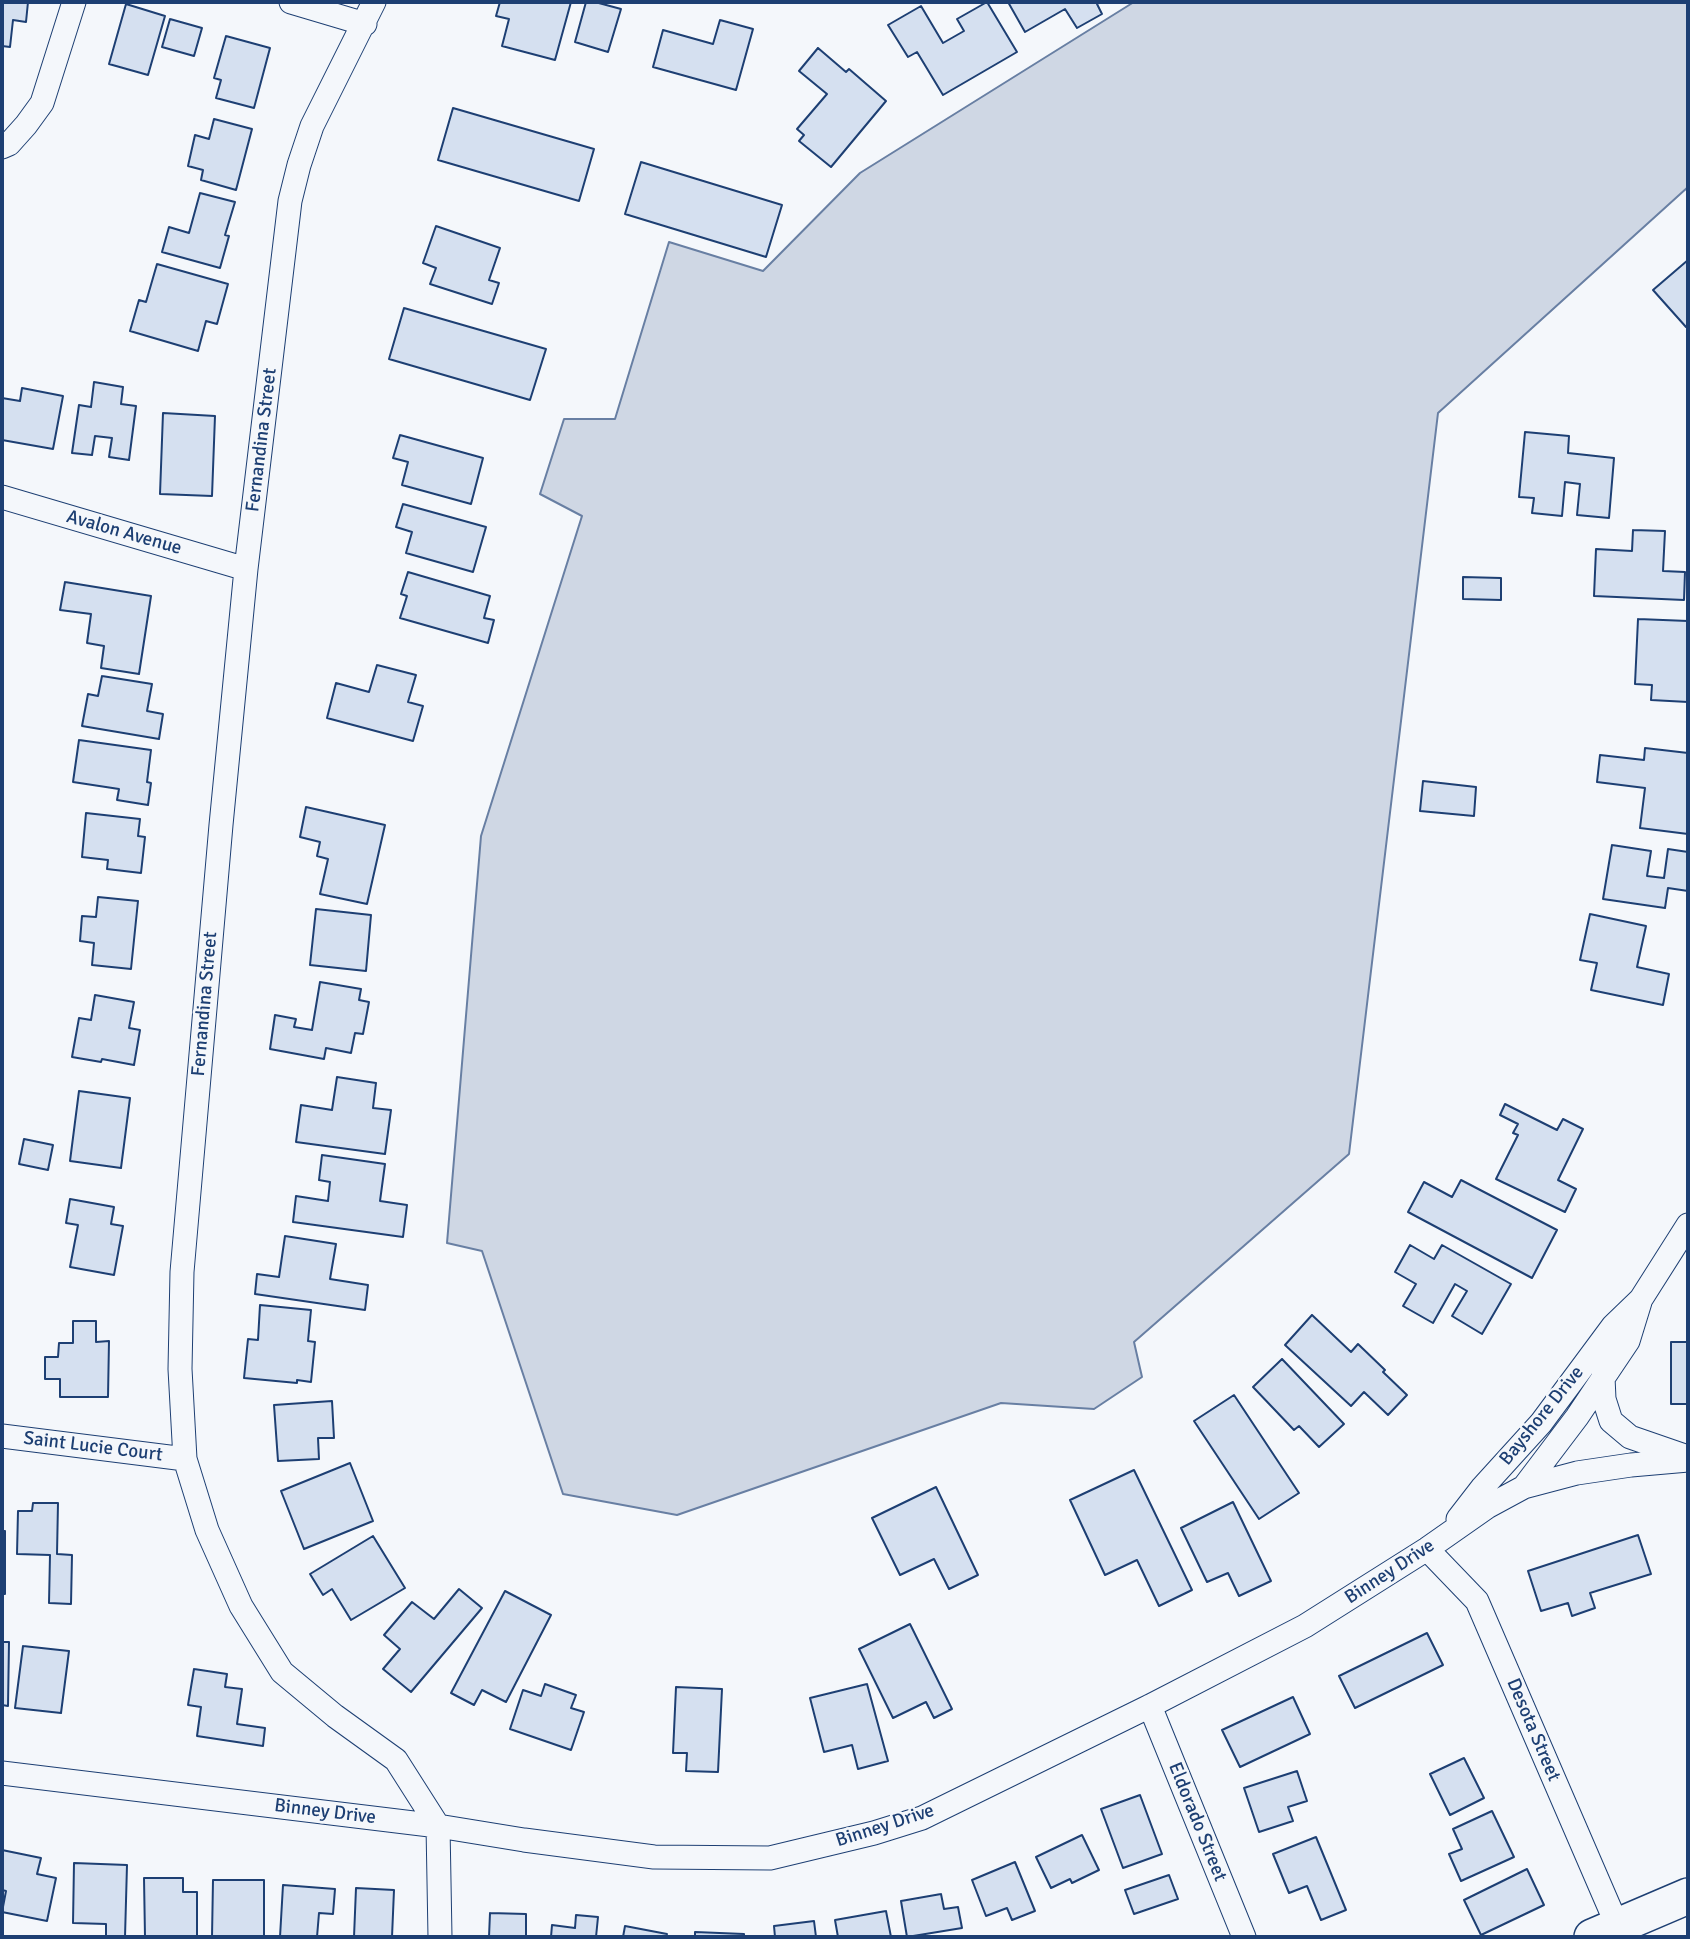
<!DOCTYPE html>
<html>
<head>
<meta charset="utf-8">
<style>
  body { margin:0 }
  #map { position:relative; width:1690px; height:1939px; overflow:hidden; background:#f4f7fb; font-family:Signika,sans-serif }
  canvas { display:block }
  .frame { position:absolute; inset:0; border:4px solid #1d3f73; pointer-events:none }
</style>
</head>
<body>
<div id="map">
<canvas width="1690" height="1939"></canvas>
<div class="frame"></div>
</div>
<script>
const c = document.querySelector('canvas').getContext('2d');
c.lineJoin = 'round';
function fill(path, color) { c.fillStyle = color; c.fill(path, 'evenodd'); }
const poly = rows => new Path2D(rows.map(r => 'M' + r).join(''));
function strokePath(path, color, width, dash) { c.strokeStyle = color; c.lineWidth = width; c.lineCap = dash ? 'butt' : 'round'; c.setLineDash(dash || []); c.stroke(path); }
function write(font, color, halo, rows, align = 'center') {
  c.font = font + ' Signika,sans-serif'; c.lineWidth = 5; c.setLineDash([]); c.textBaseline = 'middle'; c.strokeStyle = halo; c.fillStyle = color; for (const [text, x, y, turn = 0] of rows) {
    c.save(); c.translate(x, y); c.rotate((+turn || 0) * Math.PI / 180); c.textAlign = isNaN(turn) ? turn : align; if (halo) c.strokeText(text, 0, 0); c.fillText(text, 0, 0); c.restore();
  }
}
const water = poly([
  [1134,2,1688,2,1688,187,1438,413,1349,1154,1134,1342,1142,1377,1094,1409,1001,1403,677,1515,563,1494,482,1251,447,1243,481,836,582,516,540,494,564,419,615,419,669,242,763,271,860,173,1134,2]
]);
fill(water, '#cfd7e4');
strokePath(water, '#687fa3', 2);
const building = poly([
  [2,2,28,2,26,22,13,20,10,47,2,46,2,2],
  [500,2,571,2,555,60,502,46,509,19,496,16,500,2],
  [586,2,595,2,621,9,608,52,575,42,586,2],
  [987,2,1017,52,943,95,917,52,908,57,888,25,921,6,943,43,964,31,957,19,987,2],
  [1008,2,1101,2,1097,4,1102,14,1077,28,1065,9,1025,32,1008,2],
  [126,4,165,16,148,75,109,64,126,4],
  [170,19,202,28,194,56,162,47,170,19],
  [720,20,753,29,736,90,653,67,663,30,713,44,720,20],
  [226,36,270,48,254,108,216,98,221,80,214,78,226,36],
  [818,48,846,72,849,69,886,101,831,167,799,141,804,135,797,129,827,94,799,71,818,48],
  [453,108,594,149,579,201,438,160,453,108],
  [214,119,252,129,236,190,201,180,203,170,188,166,195,135,209,139,214,119],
  [641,162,782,205,766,257,625,214,641,162],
  [200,193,235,202,225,235,229,236,220,268,162,252,169,227,189,233,200,193],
  [436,226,500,248,489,280,499,283,492,304,430,284,436,268,423,263,436,226],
  [1688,260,1688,325,1686,327,1653,290,1688,260],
  [157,264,228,284,217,324,206,321,198,351,130,331,139,300,146,302,157,264],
  [404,308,546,349,530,400,389,359,404,308],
  [94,382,123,387,121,404,136,406,129,460,109,457,112,438,95,436,92,455,72,453,79,405,91,407,94,382],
  [22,388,63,396,53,449,2,440,2,398,20,401,22,388],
  [163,413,215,416,212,496,160,494,163,413],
  [1525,432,1569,436,1568,453,1614,458,1609,518,1577,515,1580,484,1565,482,1562,516,1532,513,1534,498,1519,497,1525,432],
  [400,435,483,458,471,504,402,485,408,462,393,458,400,435],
  [403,504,486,527,473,572,406,553,412,532,396,527,403,504],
  [1633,530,1665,531,1663,571,1685,572,1684,600,1594,596,1596,549,1632,551,1633,530],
  [408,572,490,596,484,618,494,620,488,643,400,618,407,596,401,594,408,572],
  [1463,577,1501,578,1501,600,1463,599,1463,577],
  [65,582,151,596,139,674,101,668,104,646,87,643,91,614,60,610,65,582],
  [1638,619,1688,621,1688,702,1651,700,1652,685,1635,684,1638,619],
  [377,665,416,675,408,702,423,706,413,741,327,718,336,683,369,692,377,665],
  [102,676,152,684,147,711,163,714,159,739,82,726,88,694,98,696,102,676],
  [79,740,151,750,147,782,151,783,148,805,117,800,119,789,73,782,79,740],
  [1645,748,1688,753,1688,834,1640,828,1645,788,1597,782,1600,755,1644,760,1645,748],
  [1423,781,1476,787,1474,816,1420,811,1423,781],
  [306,807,385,825,367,904,320,894,328,859,317,856,320,842,300,837,306,807],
  [86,813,140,819,138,836,145,837,141,873,107,869,108,860,82,857,86,813],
  [1612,845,1651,851,1647,876,1664,878,1668,849,1688,852,1688,891,1668,888,1665,908,1603,899,1612,845],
  [98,897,138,901,131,969,92,965,94,943,80,941,82,916,96,917,98,897],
  [316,909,371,915,366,971,310,965,316,909],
  [1590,914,1646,926,1637,967,1669,974,1663,1005,1591,990,1597,963,1580,960,1590,914],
  [320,982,361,989,359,1000,369,1002,363,1034,355,1033,351,1053,326,1048,324,1059,270,1049,275,1015,296,1019,294,1027,312,1030,320,982],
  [95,995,134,1002,129,1028,140,1030,134,1065,102,1059,101,1062,72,1057,79,1018,91,1020,95,995],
  [337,1077,376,1083,373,1108,391,1110,385,1154,296,1142,301,1105,332,1110,337,1077],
  [79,1091,130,1098,121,1168,70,1161,79,1091],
  [1505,1104,1557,1130,1563,1119,1583,1129,1558,1180,1576,1189,1565,1212,1496,1179,1518,1135,1513,1133,1518,1124,1500,1115,1505,1104],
  [24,1139,53,1145,48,1170,19,1164,24,1139],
  [322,1155,385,1164,380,1201,407,1205,403,1237,293,1222,296,1196,328,1201,330,1182,319,1180,322,1155],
  [1461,1180,1557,1230,1532,1278,1408,1212,1424,1182,1452,1197,1461,1180],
  [70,1199,114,1207,111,1224,123,1226,114,1275,70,1267,78,1225,66,1223,70,1199],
  [285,1236,336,1244,330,1279,368,1285,365,1310,255,1294,257,1274,279,1277,285,1236],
  [1410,1245,1434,1259,1442,1245,1511,1284,1482,1334,1452,1316,1467,1291,1455,1284,1433,1323,1403,1306,1416,1284,1395,1272,1410,1245],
  [260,1305,311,1310,308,1341,315,1342,311,1382,297,1380,297,1383,244,1378,248,1339,258,1340,260,1305],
  [1312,1315,1351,1352,1358,1344,1385,1370,1383,1372,1407,1395,1388,1415,1364,1392,1351,1406,1285,1345,1312,1315],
  [73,1321,96,1321,96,1342,109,1341,108,1397,60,1397,60,1379,45,1379,45,1357,58,1357,59,1343,73,1343,73,1321],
  [1671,1342,1688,1342,1688,1404,1671,1404,1671,1342],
  [1282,1359,1344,1424,1319,1447,1299,1426,1294,1430,1253,1387,1282,1359],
  [1234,1395,1299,1493,1259,1519,1194,1421,1234,1395],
  [332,1401,334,1438,318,1438,319,1459,278,1461,274,1405,332,1401],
  [350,1463,373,1521,304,1549,281,1491,350,1463],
  [1134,1470,1192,1590,1159,1606,1137,1560,1105,1575,1070,1500,1134,1470],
  [936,1487,978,1575,949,1589,934,1559,900,1575,872,1518,936,1487],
  [1233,1502,1271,1581,1239,1596,1228,1573,1207,1582,1181,1528,1233,1502],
  [33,1503,58,1503,57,1554,72,1555,71,1604,49,1603,50,1555,17,1554,18,1511,32,1511,33,1503],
  [2,1531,5,1531,5,1594,2,1594,2,1531],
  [1638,1535,1651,1574,1590,1593,1595,1608,1572,1616,1568,1603,1541,1611,1528,1571,1638,1535],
  [373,1536,405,1588,351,1620,332,1589,323,1595,310,1574,373,1536],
  [459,1589,482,1608,411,1692,383,1669,400,1649,384,1635,412,1602,434,1619,459,1589],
  [505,1591,551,1615,506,1702,482,1690,474,1705,451,1693,505,1591],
  [910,1624,952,1709,934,1718,926,1702,893,1718,859,1649,910,1624],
  [1427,1633,1443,1665,1355,1708,1339,1676,1427,1633],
  [2,1642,9,1642,8,1706,2,1705,2,1642],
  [23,1646,69,1651,61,1713,15,1708,23,1646],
  [194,1669,227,1674,225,1687,242,1689,237,1724,265,1728,263,1746,197,1736,201,1707,188,1705,194,1669],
  [545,1684,576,1695,571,1708,584,1712,571,1750,510,1729,523,1690,541,1696,545,1684],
  [867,1684,888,1761,858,1769,852,1745,824,1752,810,1698,867,1684],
  [676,1687,722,1689,718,1772,686,1771,687,1753,673,1753,676,1687],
  [1293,1697,1310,1734,1240,1767,1222,1730,1293,1697],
  [1464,1758,1484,1798,1450,1815,1430,1774,1464,1758],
  [1297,1771,1307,1801,1288,1807,1293,1821,1259,1832,1244,1788,1297,1771],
  [1140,1795,1162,1854,1123,1868,1101,1809,1140,1795],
  [1492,1811,1514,1857,1461,1881,1449,1854,1462,1849,1453,1829,1492,1811],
  [1082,1835,1099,1870,1072,1883,1070,1879,1051,1888,1036,1857,1082,1835],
  [1316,1837,1346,1910,1321,1920,1307,1886,1289,1893,1273,1854,1316,1837],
  [2,1850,41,1858,37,1874,56,1878,47,1921,2,1912,6,1891,2,1890,2,1850],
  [1015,1862,1035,1911,1012,1920,1007,1908,986,1916,972,1880,1015,1862],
  [74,1863,127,1865,125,1937,106,1937,106,1924,73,1923,74,1863],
  [1527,1869,1544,1905,1481,1935,1464,1900,1527,1869],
  [1169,1875,1178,1899,1134,1914,1125,1890,1169,1875],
  [144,1878,183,1878,183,1892,197,1892,197,1937,145,1937,144,1878],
  [213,1880,264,1880,264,1937,212,1937,213,1880],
  [283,1885,335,1889,333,1914,319,1913,317,1937,280,1937,283,1885],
  [356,1888,394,1890,392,1937,354,1937,356,1888],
  [941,1894,944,1909,958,1907,962,1928,907,1937,901,1901,941,1894],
  [886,1911,891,1937,838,1937,835,1920,886,1911],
  [490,1913,526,1914,526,1937,489,1937,490,1913],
  [576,1915,598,1917,596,1937,551,1937,552,1925,575,1928,576,1915],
  [814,1921,816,1937,775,1937,774,1926,814,1921],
  [625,1926,667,1934,666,1937,623,1937,625,1926],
  [695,1932,744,1934,744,1937,695,1937,695,1932]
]);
fill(building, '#d5e0f0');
strokePath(building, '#1d3f73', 2);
const street = poly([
  [291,2,365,24],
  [374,2,312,126,299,165,290,201,246,569,221,825,182,1272,180,1369,185,1459,207,1530,241,1606,282,1672,335,1716,396,1760,438,1826,440,1937],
  [2,147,9,144,26,125,42,103,74,2],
  [2,497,246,569],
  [1603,1377,1604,1399,1611,1421,1630,1437,1685,1456],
  [2,1436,185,1459],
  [1524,1487,1577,1417,1628,1341,1640,1302],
  [1458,1519,1482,1488,1541,1423,1613,1326,1641,1299,1688,1225],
  [1427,1549,1477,1601,1617,1925],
  [1150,1706,1244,1937],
  [2,1773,438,1826,524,1840,654,1857,770,1858,874,1833,922,1818,1150,1706,1305,1626,1427,1549,1487,1507,1524,1487,1577,1473,1631,1465,1688,1460]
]);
const primary = poly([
  [1592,1937,1688,1896]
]);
strokePath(street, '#1d3f73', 25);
strokePath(primary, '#1d3f73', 38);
strokePath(street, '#f4f7fb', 23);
strokePath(primary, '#f4f7fb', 35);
write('19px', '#1d3f73', '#f4f7fb', [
  ["Fernandina Street",262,440,-83],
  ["Avalon Avenue",124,533,16],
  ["Fernandina Street",205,1004,-85],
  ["Bayshore Drive",1542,1416,-51],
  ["Saint Lucie Court",93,1447,7],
  ["Binney Drive",1390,1572,-33],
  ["Desota Street",1533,1730,67],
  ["Binney Drive",325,1812,7],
  ["Eldorado Street",1197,1822,68],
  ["Binney Drive",885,1826,-18]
]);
</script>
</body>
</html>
